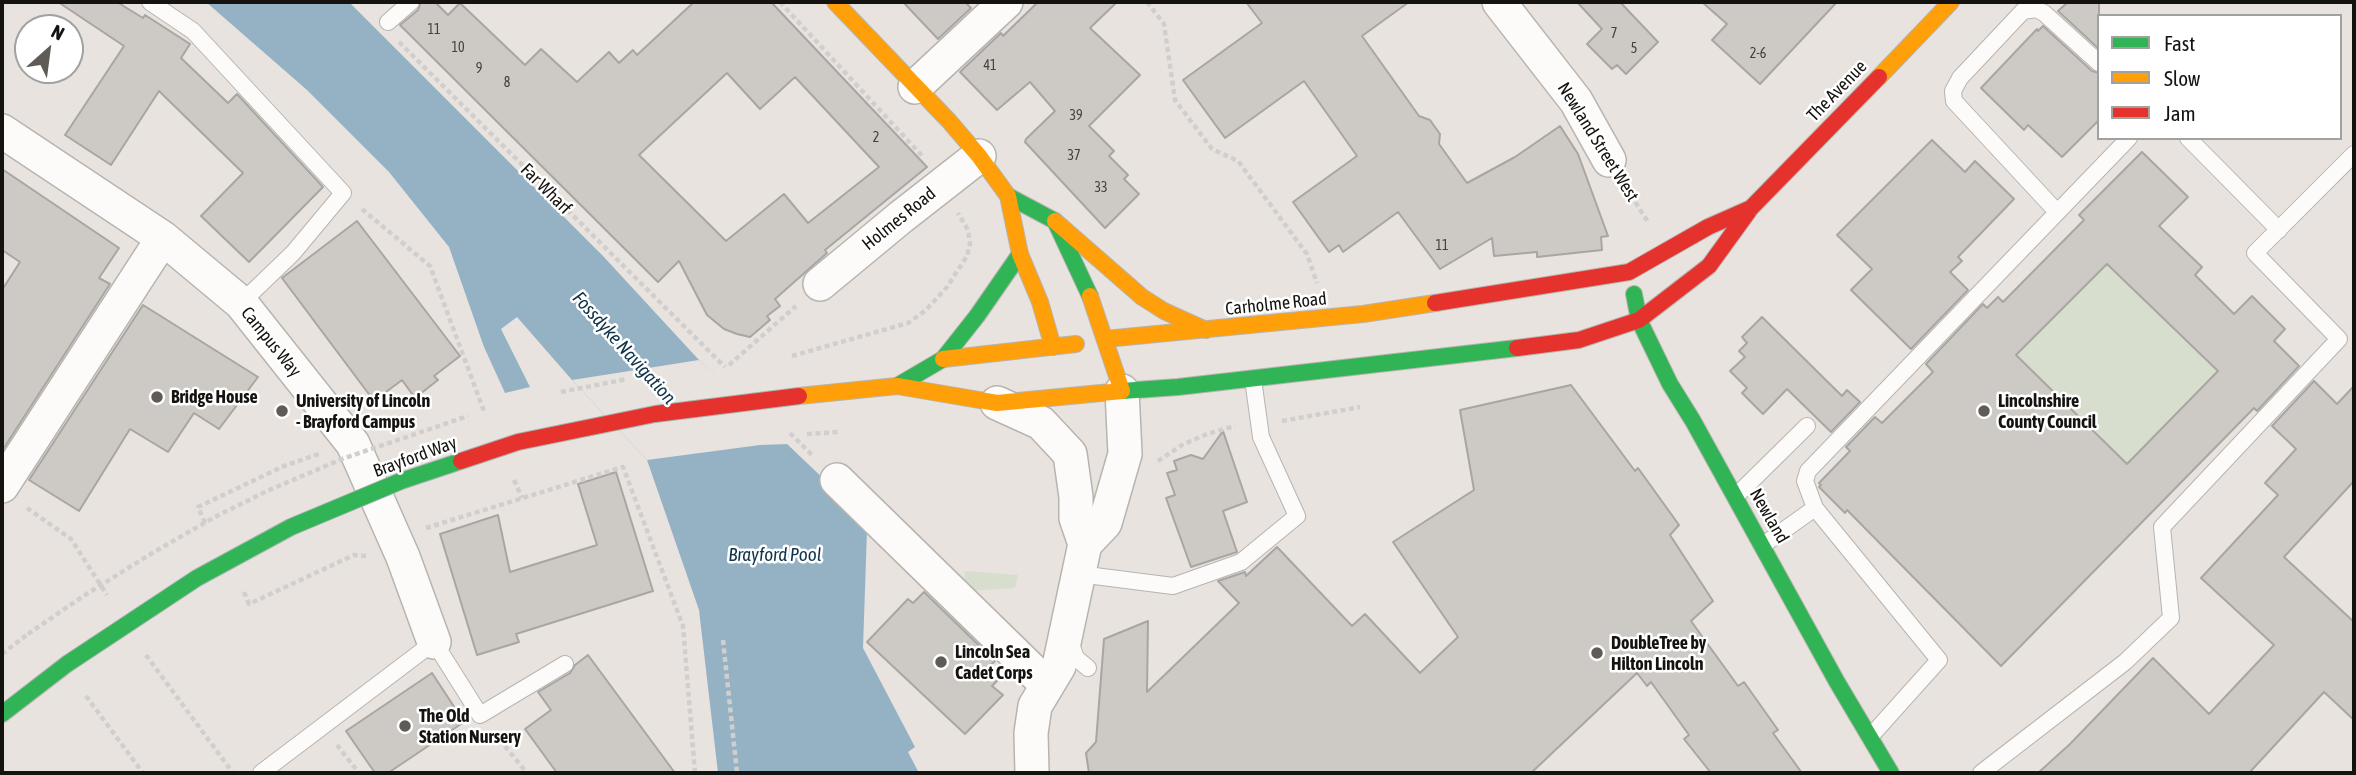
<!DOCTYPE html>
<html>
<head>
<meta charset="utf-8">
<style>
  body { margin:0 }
  #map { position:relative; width:2356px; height:775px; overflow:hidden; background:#e8e3de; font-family:"Asap Condensed",sans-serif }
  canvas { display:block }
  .frame { position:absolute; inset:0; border:4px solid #151310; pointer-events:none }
  .legend { position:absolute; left:2097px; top:14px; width:245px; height:126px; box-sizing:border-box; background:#fff; border:2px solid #a1a19f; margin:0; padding:9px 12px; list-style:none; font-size:21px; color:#151310 }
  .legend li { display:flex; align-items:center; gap:14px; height:35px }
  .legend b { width:35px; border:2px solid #a1a19f }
  .north { position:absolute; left:14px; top:14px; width:70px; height:70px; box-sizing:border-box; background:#fff; border:2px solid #a1a19f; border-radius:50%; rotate:28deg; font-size:19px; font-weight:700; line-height:28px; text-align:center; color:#151310 }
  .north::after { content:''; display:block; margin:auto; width:24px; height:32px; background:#5f5c58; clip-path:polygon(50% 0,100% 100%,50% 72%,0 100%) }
</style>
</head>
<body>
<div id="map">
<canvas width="2356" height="775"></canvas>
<div class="frame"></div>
<ul class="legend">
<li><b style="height:9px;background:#30b455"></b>Fast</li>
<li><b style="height:9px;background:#ff9f0a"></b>Slow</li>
<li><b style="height:9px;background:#e5322d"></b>Jam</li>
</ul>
<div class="north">N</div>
</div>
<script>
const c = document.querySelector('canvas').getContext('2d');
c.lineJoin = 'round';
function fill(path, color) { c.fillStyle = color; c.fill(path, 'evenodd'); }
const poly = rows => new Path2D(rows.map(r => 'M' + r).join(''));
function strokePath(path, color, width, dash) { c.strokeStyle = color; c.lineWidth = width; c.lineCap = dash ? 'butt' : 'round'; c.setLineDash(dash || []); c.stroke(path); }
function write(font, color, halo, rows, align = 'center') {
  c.font = font + ' "Asap Condensed",sans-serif'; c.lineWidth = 5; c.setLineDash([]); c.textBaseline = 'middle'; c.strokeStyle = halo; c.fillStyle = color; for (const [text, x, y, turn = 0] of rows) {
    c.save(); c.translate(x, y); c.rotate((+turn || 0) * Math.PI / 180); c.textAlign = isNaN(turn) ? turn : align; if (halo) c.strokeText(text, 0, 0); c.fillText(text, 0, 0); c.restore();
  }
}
fill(poly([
  [2109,262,2120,277,2218,371,2127,464,2016,355],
  [965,571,1018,575,1015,588,966,591,963,587]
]), '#d8decd');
fill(poly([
  [206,2,349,2,603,256,699,360,872,525,867,530,863,648,915,747,908,752,919,773,718,773,699,610,647,460,572,380,517,317,501,329,530,387,505,393,484,347,449,247,389,172,307,90]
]), '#95b2c5');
fill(poly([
  [699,360,789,444,760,445,647,460,572,380]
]), '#e8e3de');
const building = poly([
  [58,2,117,2,143,18,145,15,190,44,181,58,228,103,237,94,323,187,249,262,201,216,243,173,159,91,111,165,65,135,124,46,58,2],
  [421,2,435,2,448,15,460,3,525,65,541,49,577,82,609,52,619,63,633,50,637,55,694,2,771,2,927,167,825,250,827,253,775,299,780,306,767,316,770,320,750,337,737,334,724,329,707,315,679,261,658,282,400,25,418,10,421,2],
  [727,73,760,109,795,77,879,167,808,223,784,194,726,241,639,155,727,73],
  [903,2,965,2,971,8,938,39,903,2],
  [1038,2,1117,2,1090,28,1140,75,1089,126,1114,151,1109,156,1128,175,1124,179,1139,194,1105,228,1025,142,1026,139,1055,111,1030,82,997,110,960,72,1001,33,1003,36,1038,2],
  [1246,2,1409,2,1362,36,1419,116,1430,120,1440,134,1439,144,1467,183,1515,157,1560,126,1578,154,1608,236,1601,237,1602,250,1537,257,1537,252,1494,256,1492,238,1440,269,1398,212,1343,252,1339,245,1329,252,1293,202,1357,156,1304,81,1225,138,1183,80,1262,23,1246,2],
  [1577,2,1620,2,1658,42,1626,74,1617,65,1612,69,1587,44,1602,29,1577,2],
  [1702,2,1837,2,1760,84,1712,40,1727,24,1702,2],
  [2068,2,2099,2,2099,49,2058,11,2068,2],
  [2043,26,2092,71,2099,73,2099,120,2062,157,2028,125,2024,130,1981,88,2037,29,2038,31,2043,26],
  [1932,140,1965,172,1975,161,2014,199,1958,257,1962,261,1950,272,1968,290,1911,349,1851,290,1872,269,1837,235,1932,140],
  [2142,152,2188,197,2159,226,2202,267,2195,275,2234,314,2252,296,2285,329,2274,341,2299,366,2257,411,2254,408,2001,666,1847,510,1845,513,1819,487,1821,485,1819,483,1850,451,1846,447,1875,417,1882,423,1933,372,1926,364,1983,304,1987,308,1998,297,2003,302,2084,220,2079,215,2142,152],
  [2107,264,2218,371,2127,464,2016,355,2107,264],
  [2,169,119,248,99,278,110,284,2,451,2,290,20,262,2,250,2,169],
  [357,221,460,356,434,376,438,380,415,398,402,380,374,401,282,278,357,221],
  [143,305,258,377,219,429,194,413,168,452,130,429,79,511,29,480,143,305],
  [1762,317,1842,396,1847,390,1860,402,1831,432,1787,389,1763,414,1742,393,1747,388,1730,371,1745,357,1739,351,1747,343,1742,337,1762,317],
  [2314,381,2337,404,2354,386,2354,481,2284,557,2354,622,2354,720,2324,692,2249,773,2038,773,2070,744,2153,658,2209,714,2274,645,2201,578,2278,495,2265,483,2296,449,2272,426,2314,381],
  [1571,385,1635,471,1638,468,1679,525,1670,535,1713,601,1691,621,1738,686,1744,682,1778,730,1773,733,1802,773,1711,773,1684,739,1689,735,1651,682,1647,686,1637,673,1531,773,1089,773,1086,753,1096,742,1104,639,1148,621,1147,692,1239,603,1218,581,1245,572,1246,576,1277,547,1352,626,1365,614,1420,673,1458,637,1393,542,1474,490,1460,410,1571,385],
  [1223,431,1247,502,1223,511,1237,552,1191,567,1166,498,1175,495,1167,473,1177,470,1174,461,1191,455,1203,459,1223,431],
  [616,472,653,591,516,634,519,642,477,655,440,534,498,515,510,572,597,545,578,484,616,472],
  [924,592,995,661,990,666,1001,677,992,686,1003,695,965,734,867,642,908,599,913,603,924,592],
  [588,655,675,773,557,773,525,729,551,710,538,692,570,673,575,665,588,655],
  [432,673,464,722,388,773,375,773,346,731,432,673]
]);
fill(building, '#cdc9c5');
strokePath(building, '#a9a5a2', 2);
const lane = poly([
  [150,2,193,31,343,193,293,253,241,303],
  [388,22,411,2],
  [2188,138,2279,230],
  [2057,212,1954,101,1953,91,1960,78,2023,11,2036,9,2044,13,2099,63],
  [1735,497,1807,426],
  [1815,508,1805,481,1808,471,2129,138],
  [1763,545,1815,508,1939,660,1870,737],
  [1079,574,1173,586,1241,562,1297,516,1261,437,1253,379],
  [1070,641,1076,658,1088,668],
  [261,773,434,642,480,715,565,664],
  [1981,773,2125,662,2171,618,2162,527,2339,339,2255,253,2354,154]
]);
const street = poly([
  [1499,2,1576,101,1609,160],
  [915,87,1006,2],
  [2,131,163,238,241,303,353,444,403,557,434,642],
  [820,284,901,217,979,156],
  [997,403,1041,423,1070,454,1076,497,1076,518,1085,544],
  [837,480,1047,685],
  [2,486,163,238],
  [1032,773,1031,733,1035,706,1059,666,1085,544,1105,523,1125,454,1122,391]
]);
const fast = poly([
  [1008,196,1055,221,1090,296],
  [1634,294,1639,320,1670,384,1693,421,1837,682,1891,773],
  [897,386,943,359,977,316,1020,254],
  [1122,391,1178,387,1517,348],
  [2,714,67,664]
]);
const slow = poly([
  [835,2,949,121,979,156,1008,196,1020,254,1040,302,1053,347],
  [1879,77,1951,2],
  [1055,221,1142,297,1164,311,1206,330],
  [1105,339,1363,314,1435,303],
  [943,359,1076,344],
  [799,396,897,386,997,403,1122,391,1090,296]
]);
const jam = poly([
  [1435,303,1629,272,1708,227,1751,208],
  [1517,348,1579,340,1639,320,1709,266,1751,208,1879,77]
]);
strokePath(lane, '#b7b4b0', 18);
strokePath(street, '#b7b4b0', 36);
strokePath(fast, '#b7b4b0', 18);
strokePath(slow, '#b7b4b0', 18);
strokePath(jam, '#b7b4b0', 18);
strokePath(poly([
  [780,2,924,158],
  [1147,2,1164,24,1175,100,1212,149,1238,161,1307,254,1317,283],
  [399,42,725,367],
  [1626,188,1648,222],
  [362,209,430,266,485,414],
  [792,356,908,323,926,310,947,287,967,256,970,244,968,230,958,213],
  [729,365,796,306],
  [1282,421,1360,407],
  [790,433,814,457],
  [1158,461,1182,445,1207,434,1235,426],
  [514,480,522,498],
  [27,508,71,539,107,595],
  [205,523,198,507,284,466,319,454],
  [426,528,623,467,683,626,695,773],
  [244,592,249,604,354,555,367,556],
  [723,640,737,773],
  [2,654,28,634],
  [146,655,233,773],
  [86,696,143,773],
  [494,733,527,773],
  [337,745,359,773]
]), '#d0cfcd', 4.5, [5, 3.5]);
strokePath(lane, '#fcfbfa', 16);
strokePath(street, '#fcfbfa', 33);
strokePath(fast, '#30b455', 16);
strokePath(slow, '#ff9f0a', 16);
strokePath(jam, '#e5322d', 16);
const fastBridge = poly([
  [67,664,197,578,291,527,401,481,461,461]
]);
const jamBridge = poly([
  [461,461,518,442,655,414,799,396]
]);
strokePath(fastBridge, '#a7b3b2', 18, []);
strokePath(jamBridge, '#a7b3b2', 18, []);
strokePath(poly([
  [561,392,627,379],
  [807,434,838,432],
  [28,634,85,595,154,552,215,517,267,491,342,459,468,416]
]), '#d0cfcd', 4.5, [5, 3.5]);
strokePath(fastBridge, '#30b455', 16);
strokePath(jamBridge, '#e5322d', 16);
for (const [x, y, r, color] of [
  [157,397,7,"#5f5c58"],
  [282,411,7,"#5f5c58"],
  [1984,411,7,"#5f5c58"],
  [1597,653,7,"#5f5c58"],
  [941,662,7,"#5f5c58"],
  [405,726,7,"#5f5c58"]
]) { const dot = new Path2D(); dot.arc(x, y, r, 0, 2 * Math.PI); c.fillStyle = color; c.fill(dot); strokePath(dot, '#fff', 2.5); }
write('14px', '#43403d', null, [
  ["11",434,30],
  ["7",1614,34],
  ["10",458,48],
  ["5",1634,49],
  ["2-6",1758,54],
  ["41",990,66],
  ["9",479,69],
  ["8",507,83],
  ["39",1076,116],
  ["2",876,138],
  ["37",1074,156],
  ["33",1101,188],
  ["11",1442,246]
]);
write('18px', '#151310', '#fff', [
  ["The Avenue",1837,91,-46],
  ["Newland Street West",1598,142,58],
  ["Far Wharf",546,189,45],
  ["Holmes Road",899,219,-39],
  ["Carholme Road",1276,304,-6],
  ["Campus Way",271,342,51],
  ["Brayford Way",415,457,-20],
  ["Newland",1769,516,60]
]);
write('bold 18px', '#151310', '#fff', [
  ["Bridge House",171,397],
  ["University of Lincoln",296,401],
  ["- Brayford Campus",296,422],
  ["Lincolnshire",1998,401],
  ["County Council",1998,422],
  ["DoubleTree by",1611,643],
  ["Hilton Lincoln",1611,664],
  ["Lincoln Sea",955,652],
  ["Cadet Corps",955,673],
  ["The Old",419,716],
  ["Station Nursery",419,737]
], 'left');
write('italic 19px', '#0f3349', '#fff', [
  ["Fossdyke Navigation",624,348,48],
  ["Brayford Pool",775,555]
]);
</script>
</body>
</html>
